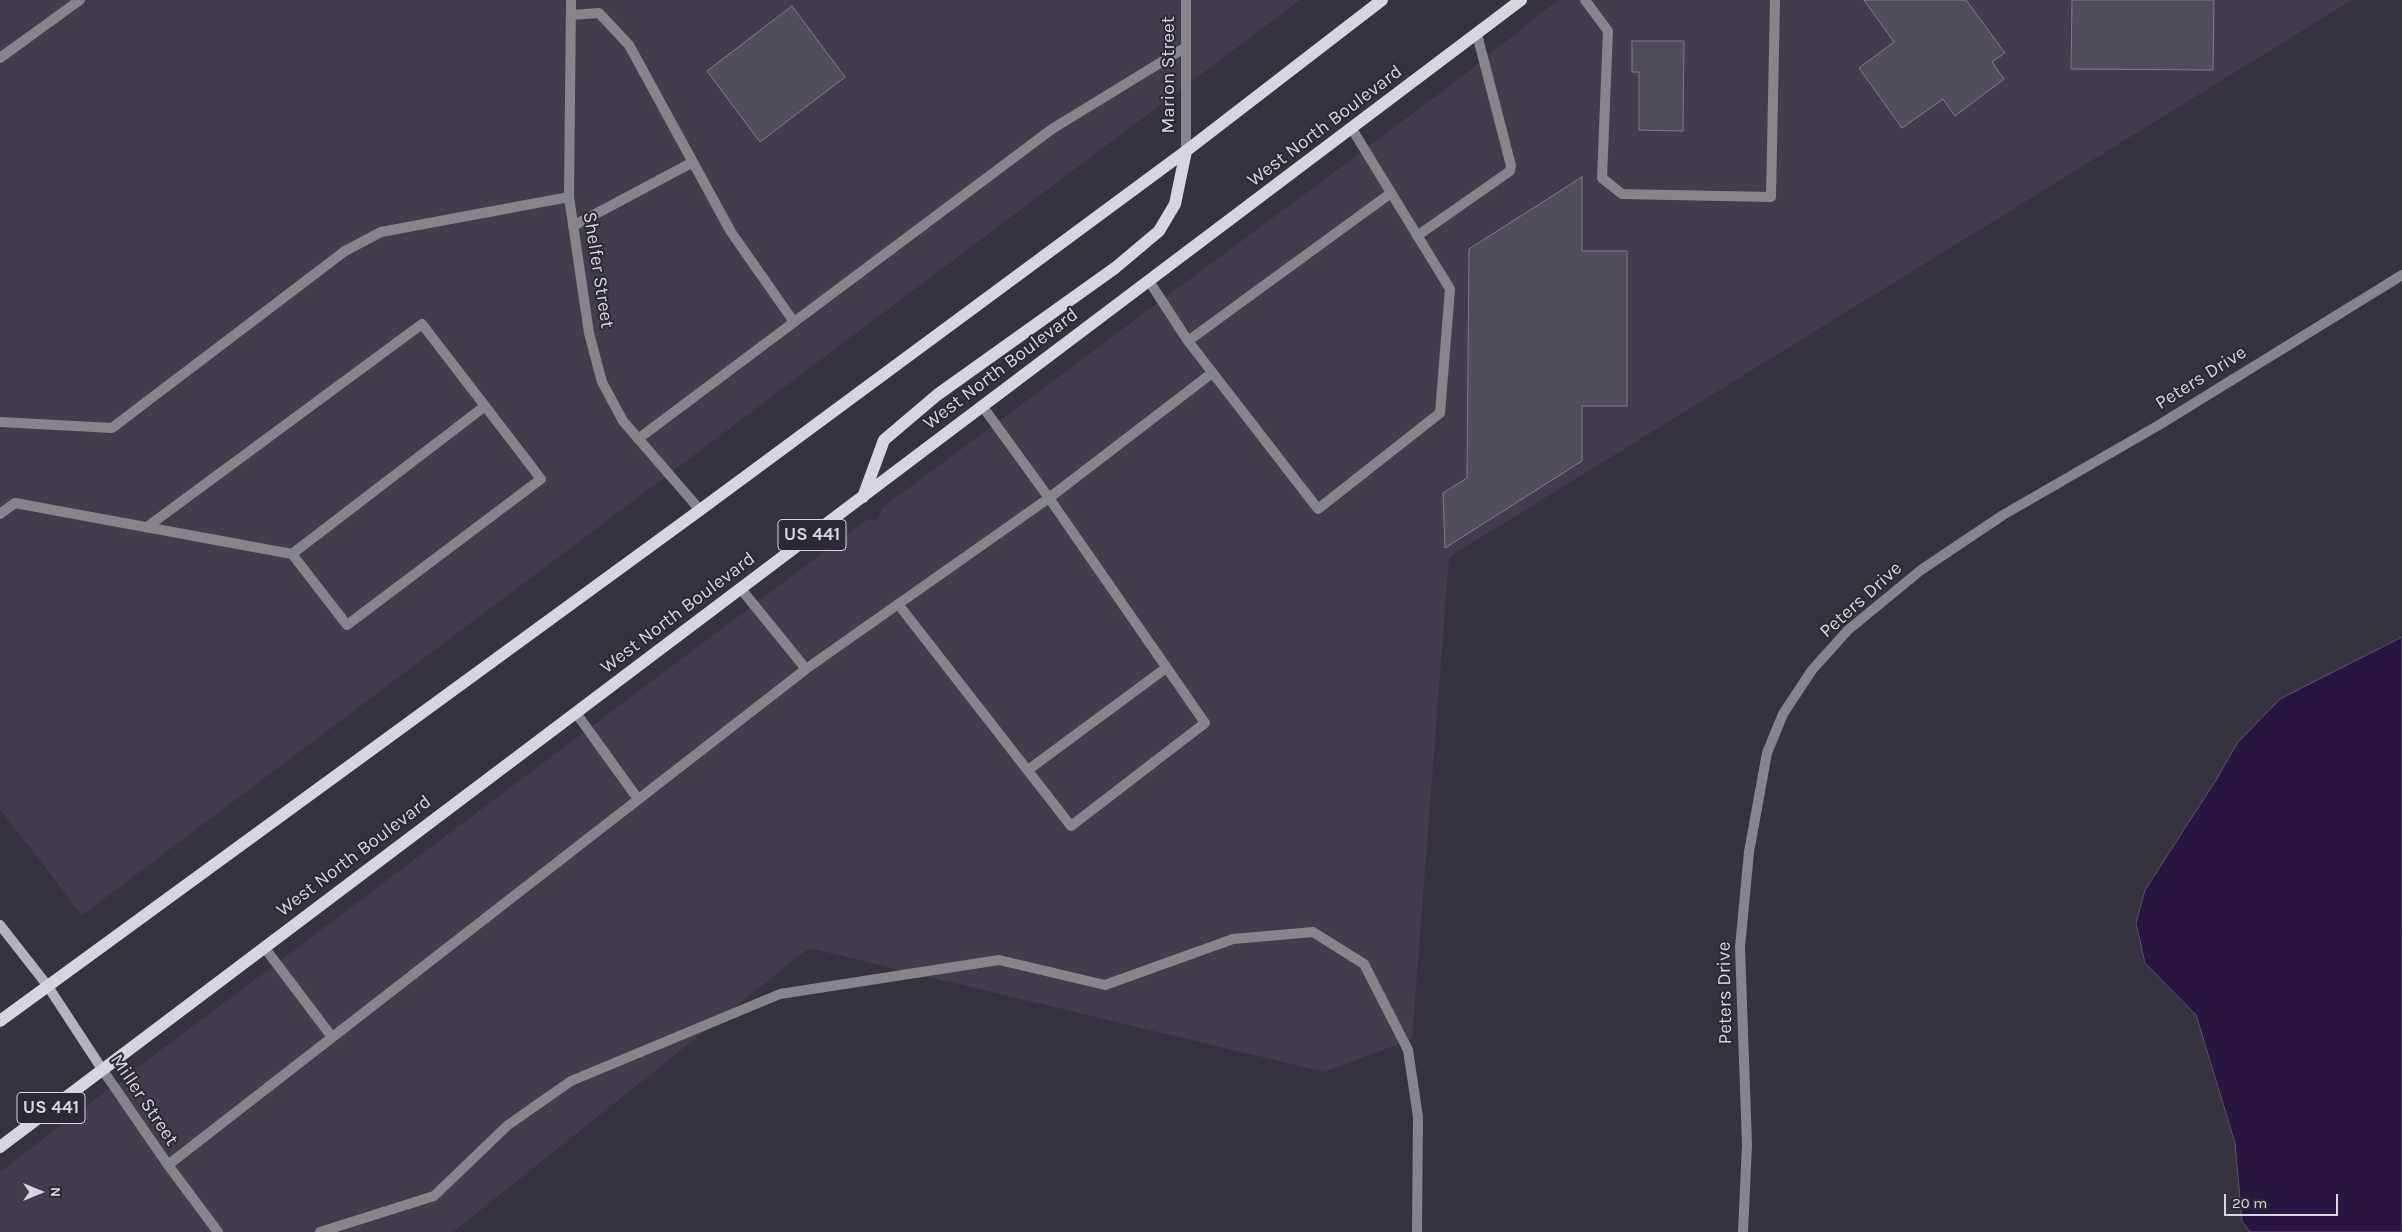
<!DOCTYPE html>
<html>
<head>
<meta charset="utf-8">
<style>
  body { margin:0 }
  #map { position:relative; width:2402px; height:1232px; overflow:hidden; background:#37333e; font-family:Karla,sans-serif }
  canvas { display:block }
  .north { position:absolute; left:15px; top:1167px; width:50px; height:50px; -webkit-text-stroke:4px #2d2934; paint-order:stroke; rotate:90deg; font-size:14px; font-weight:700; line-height:20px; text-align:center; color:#d8d6dd }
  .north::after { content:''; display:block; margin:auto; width:18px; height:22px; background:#d8d6dd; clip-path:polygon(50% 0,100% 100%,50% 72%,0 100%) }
  .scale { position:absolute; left:2224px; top:1194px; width:114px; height:22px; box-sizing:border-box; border:2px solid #d8d6dd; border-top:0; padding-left:6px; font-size:15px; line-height:18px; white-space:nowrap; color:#d8d6dd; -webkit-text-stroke:4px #2d2934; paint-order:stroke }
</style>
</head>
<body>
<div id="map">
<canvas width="2402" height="1232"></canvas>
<div class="north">N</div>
<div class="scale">20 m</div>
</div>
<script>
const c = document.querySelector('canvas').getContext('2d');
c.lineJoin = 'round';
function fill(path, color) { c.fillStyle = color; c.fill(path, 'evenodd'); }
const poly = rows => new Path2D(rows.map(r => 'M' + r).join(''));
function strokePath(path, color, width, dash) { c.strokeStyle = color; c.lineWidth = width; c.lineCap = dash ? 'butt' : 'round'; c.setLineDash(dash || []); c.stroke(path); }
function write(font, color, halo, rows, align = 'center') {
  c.font = font + ' Karla,sans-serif'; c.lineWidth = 4; c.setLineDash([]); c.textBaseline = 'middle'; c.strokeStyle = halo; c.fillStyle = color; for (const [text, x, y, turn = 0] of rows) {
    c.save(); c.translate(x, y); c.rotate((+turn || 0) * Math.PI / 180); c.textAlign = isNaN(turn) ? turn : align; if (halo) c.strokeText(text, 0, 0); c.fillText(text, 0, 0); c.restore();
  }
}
fill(poly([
  [0,0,1300,0,82,915,0,809],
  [1558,0,2352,0,1449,557,1412,1039,1324,1072,809,948,453,1232,0,1232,0,1172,114,1085,132,1077,130,1073,868,519,877,521,882,508,1450,86]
]), '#423c4d');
const water = poly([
  [2402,637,2402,1232,2250,1232,2242,1221,2235,1143,2196,1015,2145,963,2136,923,2145,890,2216,780,2238,742,2280,699,2402,637]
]);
fill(water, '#281640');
strokePath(water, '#5d506f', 1);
const building = poly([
  [1864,0,1966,0,2005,53,1992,62,2004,79,1955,116,1943,99,1902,128,1859,68,1894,42,1864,0],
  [2072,0,2214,0,2213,70,2071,69,2072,0],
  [792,6,845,77,760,142,707,71,792,6],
  [1632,41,1684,41,1683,131,1639,130,1639,72,1632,72,1632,41],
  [1582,177,1582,251,1627,251,1627,406,1582,406,1582,461,1445,548,1443,493,1467,478,1469,249,1582,177]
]);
fill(building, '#504c58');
strokePath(building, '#807b88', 1);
strokePath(poly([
  [1585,0,1608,31,1602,178,1622,194,1771,197,1775,0],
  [571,15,599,13,629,45,731,232,794,322],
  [0,58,80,0],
  [573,226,693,162],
  [1417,236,1510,171,1511,166,1477,34],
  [1149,281,1188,341,1318,509,1440,413,1450,289,1352,129],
  [1188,341,1391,193],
  [0,422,112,428,345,251,381,232,569,197],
  [638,439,1052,129,1186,47],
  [0,514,15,503,292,554,347,625,541,479,485,406,292,554],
  [147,527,422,324,485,406],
  [741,589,806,669],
  [898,604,1071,826,1205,723,1049,498,983,407],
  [576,713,638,799],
  [1028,770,1166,668],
  [264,947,332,1037],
  [168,1165,806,669,1049,498,1212,373],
  [320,1232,434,1196,508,1125,571,1081,780,994,999,960,1105,985,1233,939,1313,932,1364,964,1408,1050,1418,1117,1417,1232]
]), '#87858b', 10);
strokePath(poly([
  [571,0,569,197,589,333,602,382,623,421,700,510],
  [1186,151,1186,0],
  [102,1069,168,1165,218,1232],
  [1743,1232,1747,1145,1740,947,1749,852,1767,753,1783,714,1812,670,1848,630,1921,570,2003,515,2159,425,2402,275]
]), '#87858b', 10);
strokePath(poly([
  [0,925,47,985,102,1069]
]), '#b5b2bb', 10);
strokePath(poly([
  [863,497,884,440,937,395,1115,268,1159,231,1175,204,1186,151],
  [0,1021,700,510,1186,151,1382,0],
  [0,1147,1521,0]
]), '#d8d4e0', 12);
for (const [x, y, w] of [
  [812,535,68],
  [51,1108,68]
]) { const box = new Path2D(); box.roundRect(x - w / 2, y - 15.5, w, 31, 4); c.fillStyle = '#2d2934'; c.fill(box); strokePath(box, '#d8d6dd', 1); }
write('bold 18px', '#d8d6dd', null, [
  ["US 441",812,535],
  ["US 441",51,1108]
]);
write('19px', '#d8d6dd', '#2d2934', [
  ["Marion Street",1169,75,-90],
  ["West North Boulevard",1325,126,-37],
  ["Shelfer Street",598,270,81],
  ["West North Boulevard",1001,369,-37],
  ["Peters Drive",2201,378,-32],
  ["Peters Drive",1861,600,-42],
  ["West North Boulevard",678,613,-37],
  ["West North Boulevard",354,856,-37],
  ["Peters Drive",1725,993,-91],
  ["Miller Street",144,1100,56]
]);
</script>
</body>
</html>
